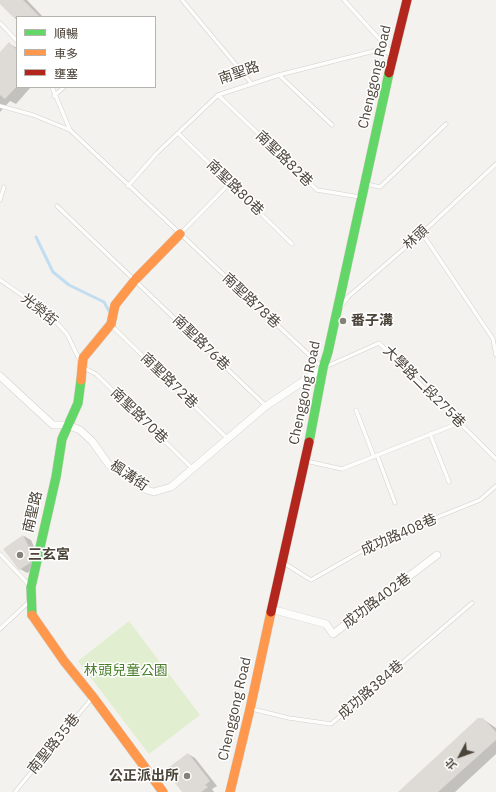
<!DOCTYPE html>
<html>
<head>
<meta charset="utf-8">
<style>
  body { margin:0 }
  #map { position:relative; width:496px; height:792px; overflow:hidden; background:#f4f2ee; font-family:"IBM Plex Sans","Noto Sans TC",sans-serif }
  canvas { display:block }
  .legend { position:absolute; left:16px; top:16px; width:140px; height:72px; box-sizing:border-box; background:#fff; border:1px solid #b7b4b0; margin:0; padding:5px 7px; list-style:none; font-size:12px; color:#4b4439 }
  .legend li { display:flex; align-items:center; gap:8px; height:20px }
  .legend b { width:20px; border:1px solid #b7b4b0 }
  .north { position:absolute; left:440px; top:736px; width:40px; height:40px; -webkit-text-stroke:3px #fff; paint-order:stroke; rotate:229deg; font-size:11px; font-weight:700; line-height:16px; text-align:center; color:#4b4439 }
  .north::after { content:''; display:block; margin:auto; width:14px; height:18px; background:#4b4439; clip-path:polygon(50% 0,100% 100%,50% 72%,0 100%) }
</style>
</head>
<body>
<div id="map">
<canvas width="496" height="792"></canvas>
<ul class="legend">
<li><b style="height:5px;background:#63d668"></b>順暢</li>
<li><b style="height:5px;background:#ff974d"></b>車多</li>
<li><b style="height:5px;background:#b3261e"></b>壅塞</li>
</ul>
<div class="north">北</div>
</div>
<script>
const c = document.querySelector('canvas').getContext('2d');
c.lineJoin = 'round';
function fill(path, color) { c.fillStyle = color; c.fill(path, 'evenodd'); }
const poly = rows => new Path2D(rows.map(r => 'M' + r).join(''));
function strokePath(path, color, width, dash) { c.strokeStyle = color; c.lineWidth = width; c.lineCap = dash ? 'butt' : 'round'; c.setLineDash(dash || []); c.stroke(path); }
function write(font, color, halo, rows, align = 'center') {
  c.font = font + ' "IBM Plex Sans","Noto Sans TC",sans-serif'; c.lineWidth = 3; c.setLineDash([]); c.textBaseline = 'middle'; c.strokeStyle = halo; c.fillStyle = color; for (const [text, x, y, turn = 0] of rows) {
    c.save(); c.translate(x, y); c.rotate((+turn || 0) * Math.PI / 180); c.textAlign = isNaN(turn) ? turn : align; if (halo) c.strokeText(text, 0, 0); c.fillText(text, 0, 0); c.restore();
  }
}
fill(poly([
  [129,621,200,715,149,754,78,661]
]), '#e1eecf');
fill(poly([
  [0,0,27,0,43,17,17,17,17,20,0,3],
  [10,44,17,48,17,87,31,87,16,104,10,101,0,112,0,54],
  [24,536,31,540,39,558,37,567,27,573,20,569,5,549],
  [483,719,496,728,496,754,455,792,399,792],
  [188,754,195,758,217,786,212,789,214,792,183,792]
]), '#0003');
strokePath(poly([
  [36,237,53,272,69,285,104,302,109,311]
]), '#c0ddf1', 3);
fill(poly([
  [0,0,23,0,40,17,13,17,0,4],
  [9,42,17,50,17,86,5,99,0,95,0,52],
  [23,535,32,553,30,563,19,570,3,549],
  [478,718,483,718,496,732,496,740,438,792,398,792],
  [188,753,210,781,205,785,208,787,201,792,182,792,165,770]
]), '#dedbd6');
const lane = poly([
  [182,0,252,84],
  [344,0,391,52],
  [0,23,17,41],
  [279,75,332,125],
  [52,87,70,130],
  [218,95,317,190,360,197],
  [54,96,64,87],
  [0,106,33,115,70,130,323,368,379,343,496,459],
  [178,133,292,244],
  [366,184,380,187,446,124],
  [128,186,157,153,218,95,279,75,378,50,392,54],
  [0,200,4,187],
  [57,206,266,406],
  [181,233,230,183],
  [422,233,493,339,496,355],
  [0,280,48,313,67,334,80,361],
  [341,307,348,297,422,233,496,164],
  [111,325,228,439],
  [84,368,96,374,193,469],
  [356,410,374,457],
  [430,434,449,482],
  [377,455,395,503],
  [306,461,342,469,459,423],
  [0,554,30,586],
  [284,563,311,580,381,540,480,500,496,486],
  [0,629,30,601],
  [252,709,289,718,331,724,472,603],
  [15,792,92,698]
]);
const street = poly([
  [0,376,53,425,68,425,80,430,92,441,109,465,147,490,154,492,171,487,266,406,323,368],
  [271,609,326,624,333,634,437,555]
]);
const fast = poly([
  [309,442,323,368,328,352,389,73],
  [32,615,31,587,56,477,62,439,78,403,81,380]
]);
const slow = poly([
  [81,380,83,358,111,324,115,305,135,280,180,234],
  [32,615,64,661,93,697,163,792],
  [230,792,250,709,271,612]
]);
const jam = poly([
  [389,73,407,0],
  [271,612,309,442]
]);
strokePath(lane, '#d2d0cb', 4.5);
strokePath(street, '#d2d0cb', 8);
strokePath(fast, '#d3cfc5', 10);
strokePath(slow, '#d3cfc5', 10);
strokePath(jam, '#d3cfc5', 10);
strokePath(lane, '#fdfdfc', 3.5);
strokePath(street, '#fdfdfc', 7);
strokePath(fast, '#63d668', 9);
strokePath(slow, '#ff974d', 9);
strokePath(jam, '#b3261e', 9);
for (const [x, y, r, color] of [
  [343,321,4,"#868178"],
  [20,555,4,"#868178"],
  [187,776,4,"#868178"]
]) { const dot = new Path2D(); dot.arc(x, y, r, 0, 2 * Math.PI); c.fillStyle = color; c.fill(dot); strokePath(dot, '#fff', 1.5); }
write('14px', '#4b4439', '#fff', [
  ["南聖路",239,73,-19],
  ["Chenggong Road",375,77,-77],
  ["南聖路82巷",284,159,44],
  ["南聖路80巷",235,188,44],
  ["林頭",416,238,-42],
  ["南聖路78巷",251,301,43],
  ["光榮街",39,310,39],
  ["南聖路76巷",201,343,44],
  ["南聖路72巷",169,381,44],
  ["大學路二段275巷",424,387,45],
  ["Chenggong Road",305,393,-78],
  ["南聖路70巷",139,416,44],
  ["楓溝街",129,476,34],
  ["南聖路",33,512,-77],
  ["成功路408巷",399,535,-24],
  ["成功路402巷",377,601,-37],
  ["成功路384巷",371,690,-41],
  ["Chenggong Road",235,709,-77],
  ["南聖路35巷",54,744,-51]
]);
write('bold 14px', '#4b4439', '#fff', [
  ["番子溝",351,321],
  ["三玄宮",28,555],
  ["公正派出所",179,776,"right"]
], 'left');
write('14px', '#4a7f2a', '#fff', [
  ["林頭兒童公園",126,671]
]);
</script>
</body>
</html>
